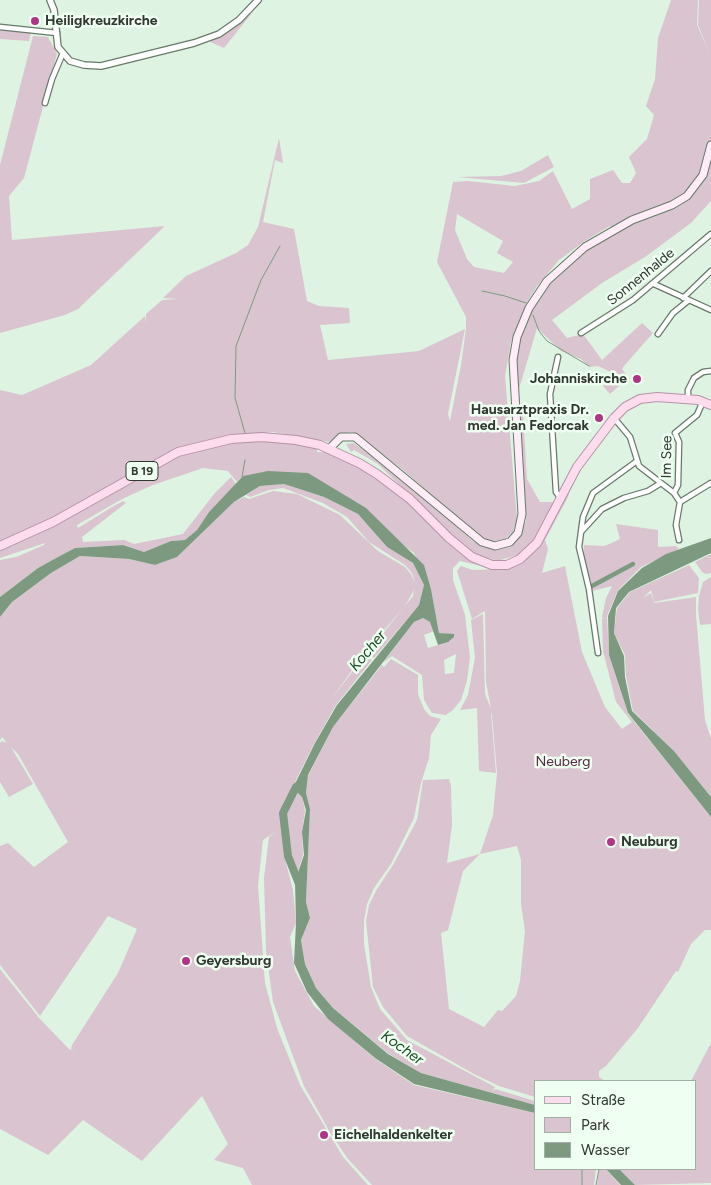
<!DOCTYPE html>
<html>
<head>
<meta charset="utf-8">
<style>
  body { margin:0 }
  #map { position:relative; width:711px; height:1185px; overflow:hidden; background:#dff3e2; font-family:Figtree,sans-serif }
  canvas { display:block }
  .legend { position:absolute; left:534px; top:1080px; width:162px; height:90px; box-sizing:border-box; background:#effff1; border:1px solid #a3afa5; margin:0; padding:6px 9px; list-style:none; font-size:15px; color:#313832 }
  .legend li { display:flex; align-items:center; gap:10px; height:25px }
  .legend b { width:25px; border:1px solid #a3afa5 }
</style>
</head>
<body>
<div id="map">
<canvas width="711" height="1185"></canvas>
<ul class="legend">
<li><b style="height:6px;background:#fddcee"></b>Straße</li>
<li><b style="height:14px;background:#dac4d0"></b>Park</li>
<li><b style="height:14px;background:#7d9a81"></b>Wasser</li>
</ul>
</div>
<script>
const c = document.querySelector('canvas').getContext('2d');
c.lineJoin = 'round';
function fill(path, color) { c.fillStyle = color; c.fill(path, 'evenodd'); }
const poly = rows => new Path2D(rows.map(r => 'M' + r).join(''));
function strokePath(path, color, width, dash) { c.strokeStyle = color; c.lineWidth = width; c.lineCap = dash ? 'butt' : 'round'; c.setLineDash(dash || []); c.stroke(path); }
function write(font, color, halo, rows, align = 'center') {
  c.font = font + ' Figtree,sans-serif'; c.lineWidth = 5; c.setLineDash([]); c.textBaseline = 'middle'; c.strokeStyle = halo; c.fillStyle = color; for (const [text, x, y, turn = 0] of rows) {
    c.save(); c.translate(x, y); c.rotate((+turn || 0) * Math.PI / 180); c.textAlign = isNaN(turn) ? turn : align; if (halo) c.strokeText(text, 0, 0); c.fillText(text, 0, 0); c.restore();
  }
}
fill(poly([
  [671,0,698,0,697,25,710,54,698,25,699,0,711,0,711,201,691,223,645,257,602,283,552,320,567,338,583,334,602,360,642,323,653,333,624,366,622,369,626,374,621,384,610,394,603,386,613,373,598,366,589,367,581,359,561,351,537,328,519,389,519,402,523,414,527,479,540,502,555,502,539,534,521,554,497,561,473,553,462,546,378,464,354,450,351,452,346,444,353,443,387,465,474,542,497,550,513,544,519,537,526,521,515,370,519,338,532,309,547,287,578,255,613,232,610,226,585,241,559,260,537,286,526,304,511,342,505,376,517,519,513,532,503,541,491,542,479,537,402,469,352,432,336,436,330,442,273,432,223,436,163,456,43,523,0,541,0,390,22,395,25,405,22,395,91,365,145,316,146,324,146,314,162,300,178,299,163,298,186,276,236,253,248,245,258,227,279,138,283,163,275,160,263,222,294,229,307,301,319,306,349,308,350,323,320,325,328,360,419,351,465,329,448,414,450,421,461,365,466,329,466,317,437,262,453,182,468,181,515,186,539,181,553,171,572,209,590,199,590,179,613,170,622,183,630,183,636,173,629,157,647,139,654,115,646,106,655,79,658,38],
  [457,214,503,241,497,253,513,262,504,273,474,267,467,259,455,230],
  [252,13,224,48,210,42,240,23],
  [0,29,31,32,29,41,0,39],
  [33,36,48,37,57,54,24,178,9,196,12,240,165,226,78,309,65,315,0,333,0,165],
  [548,155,554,167,524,183,457,177,501,176,521,171],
  [247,441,297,443,317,448,317,452,329,452,355,464,384,481,406,499,456,550,473,562,490,568,460,561,453,568,453,580,465,615,470,657,467,681,461,700,453,710,446,715,432,713,424,700,422,675,392,656,383,663,414,622,423,618,430,622,434,631,424,635,428,648,448,642,444,633,439,633,431,589,414,553,308,473,243,476,237,482,228,471,203,468,153,485,124,498,77,525,78,528,112,507,123,501,126,503,82,537,83,542,124,540,134,544,183,534,214,494,231,477,236,484,209,512,197,530,185,540,171,541,144,552,123,545,75,548,38,568,0,597,0,560,16,557,44,545,45,543,0,558,0,548,174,458,210,446],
  [456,654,454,673,445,674,444,660],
  [575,478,567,499,545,540,548,549,542,573,565,566,582,652,605,707,622,729,632,722,616,702,603,651,602,618,605,619,602,617,606,598,612,586,592,591,584,560,584,545,605,546,620,539,616,524,658,530,658,547,676,546,679,549,641,567,618,590,607,616,609,655,628,714,711,817,711,930,705,930,691,944,678,972,676,971,638,1028,606,1066,599,1071,599,1077,605,1081,535,1081,535,1097,499,1086,474,1074,407,1036,383,1007,373,987,366,921,369,905,377,889,393,865,417,820,423,780,449,779,451,786,452,825,447,863,480,854,493,815,497,773,492,715,491,712,496,773,479,771,477,708,460,710,468,695,475,658,471,620,483,614,485,694,491,709,486,682,485,611,472,619,457,571,461,566,473,570,501,569,522,562,529,557,544,537],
  [517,846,521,860,521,904,525,931,520,981,516,996,502,1011,498,1010,484,1027,449,1009,441,933,448,930,463,871,480,854],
  [284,484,324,497,358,514,387,547,413,563,424,585,419,605,374,658,367,653,413,596,414,590,405,606,365,652,330,701,365,655,372,660,336,705,315,742,281,810,286,863,293,890,296,923,290,937,295,971,314,1006,374,1058,414,1085,535,1113,535,1169,596,1169,594,1185,372,1185,348,1159,331,1134,304,1086,273,1002,266,951,264,878,269,837,277,831,263,840,258,885,265,983,277,1028,300,1085,343,1157,368,1185,252,1185,243,1168,214,1160,228,1144,202,1096,142,1161,83,1120,48,1155,0,1129,0,969,40,1019,69,1049,74,1051,71,1049,72,1045,118,973,137,929,108,916,40,1016,0,965,0,846,8,843,34,867,68,842,18,754,11,747,33,784,9,797,0,782,0,743,2,741,7,743,2,737,0,740,0,617,12,602,51,573,80,556,129,559,155,565,177,557,234,502,244,497,249,499,273,491,297,494,340,515,378,551,405,567,411,574,415,583,412,573,405,565,369,542,347,517,323,503,283,488,269,490,250,497,246,495,260,486],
  [711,554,711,573,706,574,702,572,695,562],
  [689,565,699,578,698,593,654,602,651,590,643,598,651,593,654,603,696,597,696,615,705,720,711,739,711,797,674,751,633,711,626,676,625,655,614,633,617,608,630,592],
  [711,577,711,624,700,625,698,609,699,596,703,582],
  [391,659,418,675,418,694,424,709,430,716,441,719,431,735,429,758,421,783,414,818,391,864,374,888,367,904,364,921,364,944,371,987,380,1009,407,1040,495,1087,492,1092,495,1089,535,1101,535,1105,421,1073,389,1054,333,1008,316,988,305,964,301,940,310,918,306,902,310,809,306,793,308,776,333,727,382,665,384,667],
  [297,792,302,797,305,810,302,832,303,855,298,871,289,851,286,814],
  [711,1043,711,1183,635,1185,619,1169,695,1169,695,1081,691,1081],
  [599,1169,606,1169,620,1185,597,1185]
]), '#dac4d0');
fill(poly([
  [268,471,308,473,366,508,424,565,431,589,439,633,454,634,454,637,448,642,438,645,430,622,423,618,414,622,333,727,308,775,306,793,310,809,306,902,310,918,301,940,305,964,316,988,333,1008,388,1054,421,1073,535,1105,535,1113,414,1084,375,1058,328,1019,307,992,294,963,296,923,295,881,304,855,302,832,306,810,302,797,293,788,315,743,337,705,419,605,424,585,413,563,387,547,358,514,324,497,284,484,260,486,234,502,177,557,155,565,129,559,80,556,51,573,12,602,0,617,0,597,38,568,58,557,75,548,123,545,144,552,171,541,185,540,197,530,209,512,243,476],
  [711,538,711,553,629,592,616,608,614,633,624,656,625,677,632,711,674,751,711,797,711,817,628,713,609,655,608,616,618,591,642,568,666,554],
  [606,1169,619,1169,635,1185,621,1185]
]), '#7d9a81');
strokePath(poly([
  [482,291,505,296,526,303],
  [533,315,539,331,547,341,589,366],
  [245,433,235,398,236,346,261,280,280,246],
  [242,477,245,460],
  [582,1169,582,1185],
  [596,1185,599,1169]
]), '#7d9a81', 1);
strokePath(poly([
  [592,586,633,564]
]), '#7d9a81', 4.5);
strokePath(poly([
  [299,884,288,856,283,813,296,787,301,783]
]), '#7d9a81', 8);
const minor = poly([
  [0,27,57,33],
  [45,103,52,79,63,53],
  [654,284,711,310],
  [683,298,711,271],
  [581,333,633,300,711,234],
  [658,334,673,313,689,300],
  [558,357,550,394,556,492,561,499],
  [688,399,688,390,694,378,703,372,711,371],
  [614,418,630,437,639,466,674,493,680,502,676,525,679,540],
  [674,493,678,485,679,442,675,433,697,415,703,401],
  [680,502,711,483],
  [581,532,583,517,593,493,637,461],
  [598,653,589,589,579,547,581,532,602,509,624,498,648,491,661,483]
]);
const tertiary = poly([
  [50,0,54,10,58,47,70,61,84,65,101,66,194,43,219,34,239,20,258,0]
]);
const secondary = poly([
  [330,448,341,437,355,437,482,542,495,546,510,542,518,533,522,514,513,360,517,337,529,308,547,281,585,247,632,220,672,205,687,196,703,175,711,145]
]);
const primary = poly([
  [0,546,53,522,178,452,231,439,262,437,296,440,320,445,359,463,377,474,410,499,449,538,472,557,492,565,507,565,520,559,537,543,577,467,614,418,625,407,640,399,657,397,698,400,711,405]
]);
strokePath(minor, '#68796a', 7);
strokePath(tertiary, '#68796a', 8);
strokePath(secondary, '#68796a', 9);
strokePath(primary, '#b593a5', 10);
strokePath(minor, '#fff', 4.5);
strokePath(tertiary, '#fff', 5.5);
strokePath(secondary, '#feedf7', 7);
strokePath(primary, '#fddcee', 8);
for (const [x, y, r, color] of [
  [35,21,5,"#b03587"],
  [637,379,5,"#b03587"],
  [599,418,5,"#b03587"],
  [611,842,5,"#b03587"],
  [186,961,5,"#b03587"],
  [324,1135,5,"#b03587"]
]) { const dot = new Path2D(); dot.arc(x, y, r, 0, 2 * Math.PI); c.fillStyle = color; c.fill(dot); strokePath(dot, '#effff1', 2); }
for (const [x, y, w] of [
  [142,471,32]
]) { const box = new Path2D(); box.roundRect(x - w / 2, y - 9.5, w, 19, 4); c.fillStyle = '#effff1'; c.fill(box); strokePath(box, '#313832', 1); }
write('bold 12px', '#313832', null, [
  ["B 19",142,471]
]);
write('bold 14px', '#313832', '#effff1', [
  ["Heiligkreuzkirche",45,21],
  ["Johanniskirche",627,379,"right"],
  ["Hausarztpraxis Dr.",589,410,"right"],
  ["med. Jan Fedorcak",589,426,"right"],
  ["Neuburg",621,842],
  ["Geyersburg",196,961],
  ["Eichelhaldenkelter",334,1135]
], 'left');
write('14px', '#313832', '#effff1', [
  ["Sonnenhalde",641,277,-39],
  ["Im See",667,457,-89]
]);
write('14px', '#562744', '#effff1', [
  ["Neuberg",563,762]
]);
write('italic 15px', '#1a4925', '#effff1', [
  ["Kocher",368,651,-50],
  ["Kocher",402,1048,35]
]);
</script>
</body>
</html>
